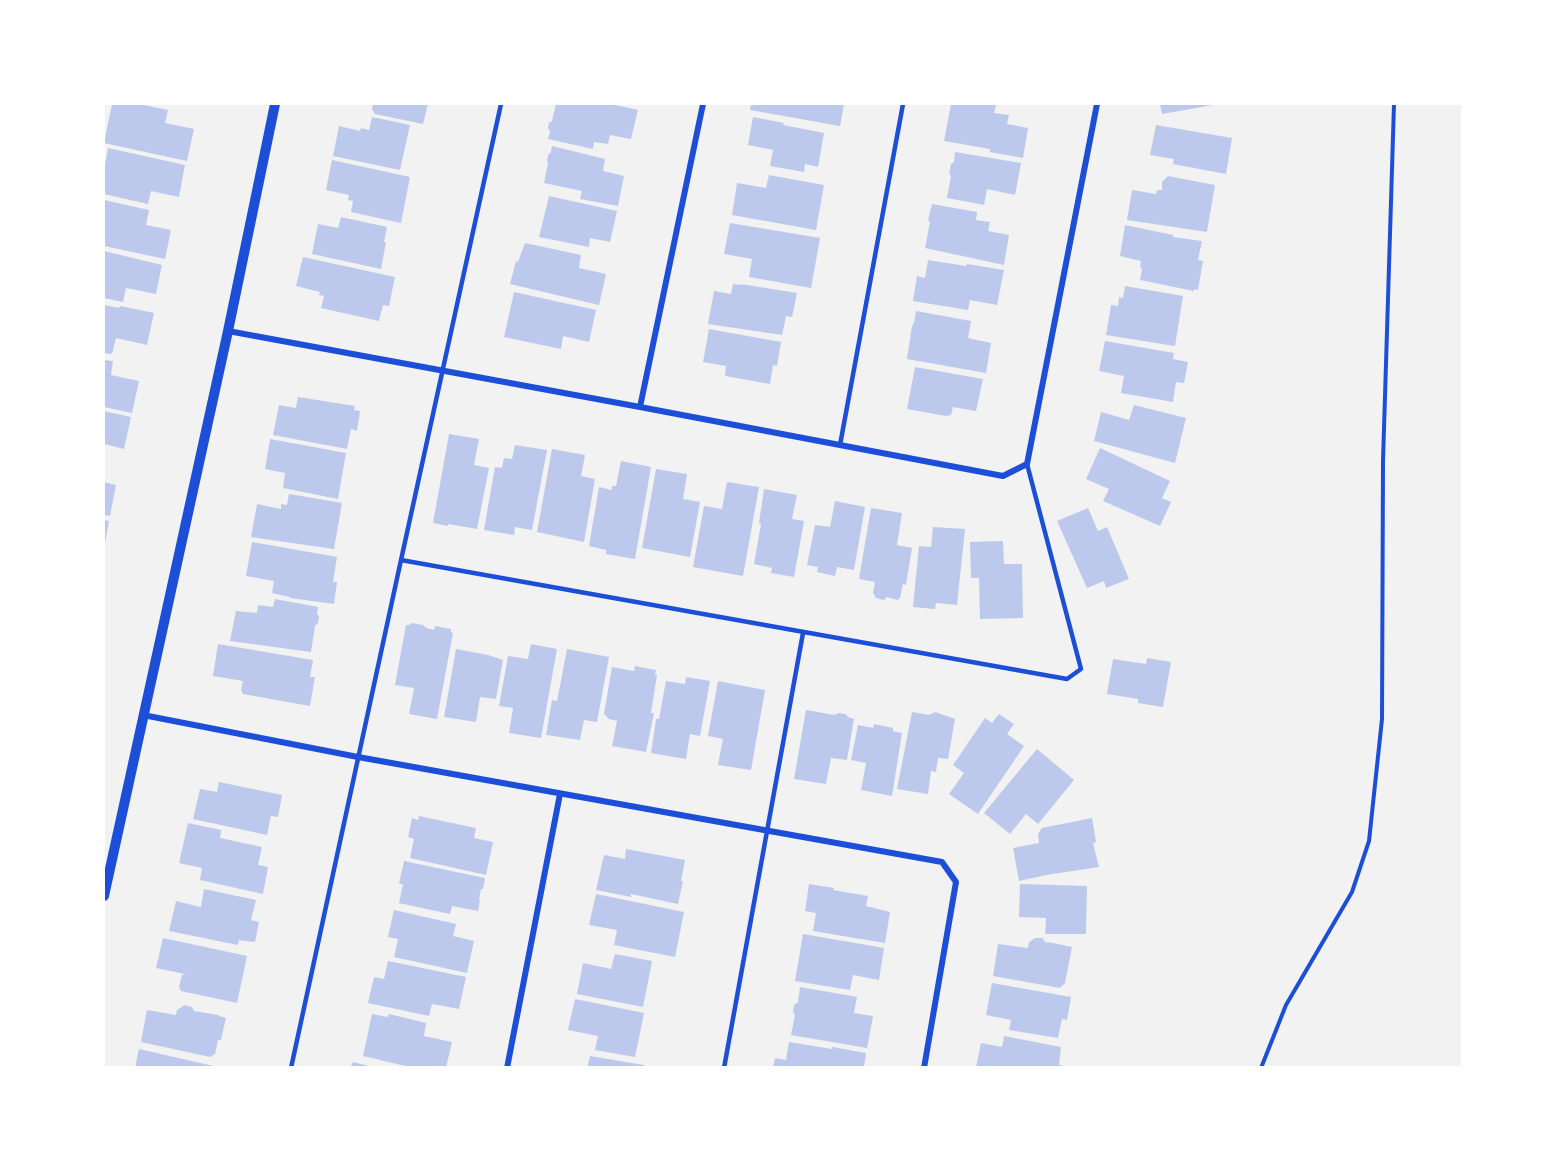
<!DOCTYPE html>
<html>
<head>
<meta charset="utf-8">
<style>
  body { margin:0 }
  #map { position:relative; width:1566px; height:1171px; overflow:hidden; background:#f2f2f2; font-family:Mulish,sans-serif }
  canvas { display:block }
  .frame { position:absolute; inset:0; border:105px solid #fff; pointer-events:none }
</style>
</head>
<body>
<div id="map">
<canvas width="1566" height="1171"></canvas>
<div class="frame"></div>
</div>
<script>
const c = document.querySelector('canvas').getContext('2d');
c.lineJoin = 'round';
function fill(path, color) { c.fillStyle = color; c.fill(path, 'evenodd'); }
const poly = rows => new Path2D(rows.map(r => 'M' + r).join(''));
function strokePath(path, color, width, dash) { c.strokeStyle = color; c.lineWidth = width; c.lineCap = dash ? 'butt' : 'round'; c.setLineDash(dash || []); c.stroke(path); }
fill(poly([
  [112,104,139,104,168,110,165,123,194,129,187,161,104,143],
  [373,104,428,104,423,124,375,114,372,109],
  [556,104,598,104,604,105,604,104,611,104,638,110,631,139,610,135,608,144,594,142,593,149,548,139,550,132,548,128,549,123,552,121],
  [751,104,844,104,840,126,750,110],
  [951,104,988,104,996,105,994,113,1009,115,1007,124,1028,128,1023,158,990,152,990,149,944,141],
  [1160,104,1212,104,1213,105,1162,114],
  [372,117,410,125,400,170,333,156,339,126,360,131,361,128,369,130],
  [753,117,784,123,783,125,824,133,818,167,805,164,804,172,770,166,773,150,748,145],
  [1156,125,1232,138,1226,174,1173,164,1174,159,1150,155],
  [552,146,605,159,603,171,624,176,618,206,580,199,582,191,544,183,548,164,547,161,548,155,551,152],
  [108,148,185,165,179,197,151,191,148,204,104,194,104,171],
  [955,152,1021,163,1015,195,987,189,984,205,947,198,951,176,949,173,951,164,954,162],
  [332,160,410,177,401,223,351,212,353,201,348,200,349,195,326,190],
  [769,175,824,185,816,230,732,215,737,183,766,188],
  [1168,176,1215,185,1207,232,1127,220,1132,190,1156,194,1157,190,1162,190,1162,182],
  [549,196,617,211,610,242,590,238,589,247,539,237],
  [104,200,149,210,146,225,171,230,165,259,104,246],
  [932,204,977,212,976,220,990,222,988,231,1009,235,1004,265,925,248,930,222,928,220],
  [341,217,387,227,384,242,386,242,381,269,312,254,318,224,338,228],
  [730,223,820,238,811,288,749,277,752,259,724,254],
  [1125,225,1173,235,1173,237,1202,241,1198,260,1203,261,1198,290,1194,289,1194,291,1140,280,1142,268,1140,267,1141,261,1120,256],
  [525,243,581,255,579,268,606,274,599,305,510,284,516,261,518,262],
  [104,251,162,265,156,294,126,288,123,302,104,298],
  [303,257,395,277,389,306,383,305,379,321,321,308,324,296,319,295,320,292,296,286],
  [928,260,966,266,967,264,1004,270,997,305,970,300,968,310,913,301,917,276,925,278],
  [733,284,741,285,741,284,797,293,792,317,786,316,782,335,708,324,714,291,731,294],
  [1125,286,1183,296,1175,346,1106,335,1111,305,1118,306,1119,297,1123,298],
  [514,292,596,310,589,342,563,336,561,349,504,337],
  [104,305,119,308,120,306,154,313,147,345,116,338,112,354,104,353],
  [916,311,971,321,968,338,991,343,986,373,907,359,912,326,914,323],
  [709,329,781,342,777,366,773,365,770,384,725,376,726,366,703,362],
  [1105,341,1174,353,1173,359,1188,362,1184,383,1176,382,1173,402,1121,393,1124,376,1099,371],
  [104,360,113,361,111,375,139,381,132,413,104,407],
  [915,367,983,379,976,411,953,407,951,415,946,416,907,409],
  [298,397,355,406,354,410,360,411,357,431,351,429,347,449,273,435,279,405,296,408],
  [1134,405,1186,418,1175,463,1094,441,1101,412,1129,420],
  [104,411,131,417,124,449,104,444],
  [449,434,479,439,474,465,489,468,477,529,448,524,448,526,433,523],
  [270,439,346,453,338,499,283,488,285,473,265,469],
  [515,445,547,450,532,530,515,527,514,535,484,530,495,467,502,468,504,458,512,459],
  [1100,448,1170,481,1162,498,1171,502,1160,526,1103,501,1109,489,1086,479],
  [552,449,585,455,581,476,595,479,584,542,537,532],
  [621,461,651,467,635,559,606,554,606,550,589,546,599,487,612,490,612,486,616,486],
  [656,469,687,474,683,499,700,502,690,557,642,548],
  [104,482,116,485,110,516,104,515],
  [727,482,759,487,743,576,693,567,704,506,722,509],
  [764,489,797,495,792,519,804,521,794,577,771,573,772,568,754,564,761,524,759,523],
  [289,494,342,503,334,549,251,537,257,504,281,509,281,504,287,505],
  [835,501,865,507,854,570,837,567,835,576,817,572,818,567,807,565,815,525,830,527],
  [871,508,902,513,897,545,912,548,906,585,903,584,900,598,897,600,887,597,884,600,876,598,873,593,875,582,859,579],
  [1088,508,1098,531,1107,527,1129,579,1106,588,1104,581,1087,588,1057,521],
  [104,520,109,521,105,543,104,543],
  [933,527,965,529,957,605,936,603,935,609,913,607,919,546,931,547],
  [1003,541,1004,564,1022,564,1023,618,980,619,979,578,971,578,970,542],
  [252,542,337,557,333,582,337,582,334,604,290,598,290,597,272,593,274,581,246,576],
  [275,599,318,607,317,614,319,616,318,623,315,626,311,652,230,641,236,611,257,613,258,605,273,607],
  [412,623,423,625,426,628,434,630,435,626,451,629,451,632,453,633,437,719,409,714,414,688,395,685,406,625,409,625],
  [218,644,313,660,310,677,315,677,310,706,243,694,241,690,243,681,213,676],
  [531,644,557,649,541,738,509,733,513,708,499,706,508,656,528,659],
  [456,649,488,655,503,660,496,699,480,697,476,722,444,717],
  [567,649,609,657,597,722,584,720,580,740,546,735,552,700,557,701],
  [1147,658,1171,662,1163,707,1138,703,1138,699,1107,694,1113,659,1146,664],
  [635,666,656,670,655,675,657,675,651,713,654,713,646,752,612,746,617,721,609,719,604,714,612,667,634,671],
  [686,677,710,681,700,736,690,734,686,759,651,753,656,719,659,719,666,681,685,684],
  [718,681,765,690,751,770,718,765,723,739,708,736],
  [806,710,835,715,838,713,846,714,848,717,854,719,847,760,831,758,826,784,794,779],
  [912,712,929,715,935,712,955,719,948,759,938,758,936,772,931,771,928,794,897,789],
  [999,714,1014,724,1007,734,1024,746,978,814,949,794,964,773,953,765,985,718,992,723],
  [874,724,893,728,893,731,902,733,892,796,861,790,866,763,851,760,858,725,873,728],
  [1037,749,1074,780,1038,824,1026,814,1010,834,984,813],
  [219,782,282,795,278,817,271,816,267,835,193,819,200,789,217,792],
  [419,816,476,828,474,838,493,842,486,875,410,858,414,839,408,837,412,818,418,820],
  [1092,818,1096,842,1093,843,1099,867,1046,875,1019,881,1013,848,1039,843,1038,834,1042,828],
  [188,823,221,830,220,838,262,847,258,865,268,867,263,894,200,880,202,868,179,863],
  [626,849,685,860,681,881,683,881,678,904,631,894,631,897,596,890,604,855,625,859],
  [404,861,485,878,483,889,481,889,479,900,480,901,478,911,452,906,450,914,399,903,403,884,399,884],
  [809,884,834,888,833,890,868,896,866,906,890,912,885,943,813,931,816,913,805,911],
  [1020,884,1087,886,1086,934,1045,934,1046,918,1019,917],
  [204,889,256,900,251,920,259,922,255,942,239,940,238,945,169,931,176,901,201,907],
  [596,894,684,912,675,957,614,945,617,930,589,925],
  [394,910,456,924,453,936,474,941,467,973,394,957,398,939,388,937],
  [803,934,884,948,879,980,853,975,850,990,795,981],
  [163,938,247,956,237,1003,181,991,179,987,182,975,185,974,156,968],
  [1035,938,1042,938,1046,943,1048,942,1072,947,1065,983,1060,988,993,976,998,944,1028,948,1029,942],
  [615,954,652,961,643,1007,577,994,583,963,611,969],
  [388,961,466,977,459,1009,432,1004,429,1016,368,1003,374,977,384,979],
  [992,983,1071,997,1067,1020,1062,1019,1058,1038,1009,1030,1011,1020,986,1015],
  [800,987,857,997,854,1013,873,1016,867,1048,791,1035,795,1015,793,1012,794,1005,798,1002],
  [575,999,644,1013,635,1057,595,1050,598,1036,568,1030],
  [185,1005,192,1007,194,1011,219,1015,219,1016,226,1018,221,1040,218,1040,215,1054,210,1057,141,1042,147,1010,176,1015,177,1010],
  [372,1014,388,1017,389,1014,426,1023,424,1036,452,1042,446,1068,414,1068,363,1056],
  [1004,1036,1061,1047,1059,1065,1066,1066,1066,1068,976,1068,981,1043,1002,1047],
  [789,1042,832,1049,832,1047,866,1053,864,1068,773,1068,775,1058,786,1060],
  [139,1049,218,1067,218,1068,135,1068],
  [590,1056,644,1065,644,1068,587,1068],
  [353,1062,373,1067,373,1068,350,1068]
]), '#bdc9ec');
strokePath(poly([
  [1261,1068,1286,1005,1352,892,1369,841,1382,719,1383,461,1394,104]
]), '#1d4ed8', 4);
strokePath(poly([
  [840,445,903,104],
  [401,560,1067,679,1081,669,1027,464],
  [291,1068,401,560,501,104],
  [724,1068,803,633]
]), '#1d4ed8', 4.5);
strokePath(poly([
  [228,331,640,407,1003,476,1027,464,1097,104],
  [640,407,703,104],
  [143,715,358,757,942,862,956,882,924,1068],
  [507,1068,560,794]
]), '#1d4ed8', 6);
strokePath(poly([
  [104,896,228,331,275,104]
]), '#1d4ed8', 10);
</script>
</body>
</html>
